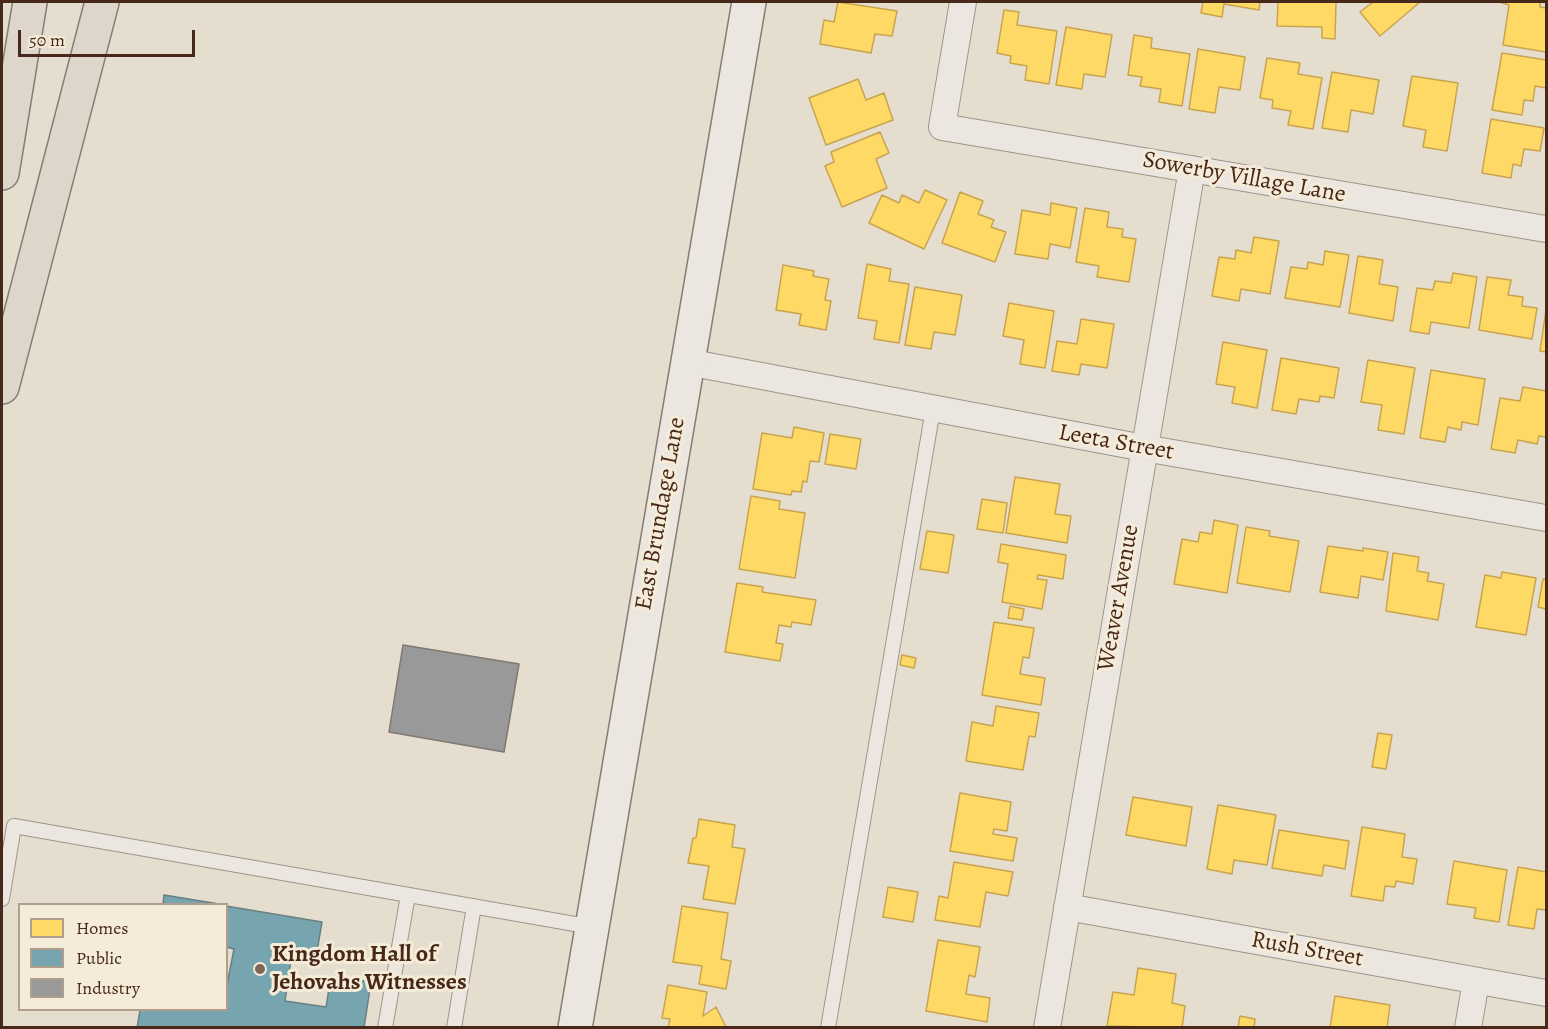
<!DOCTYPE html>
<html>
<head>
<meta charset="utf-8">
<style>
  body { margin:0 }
  #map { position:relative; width:1548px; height:1029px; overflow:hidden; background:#e5ddce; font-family:Alegreya,serif }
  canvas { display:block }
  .frame { position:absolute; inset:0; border:3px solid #482818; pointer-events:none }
  .legend { position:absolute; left:18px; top:903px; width:210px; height:108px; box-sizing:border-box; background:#f5ebd9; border:2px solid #b09d8c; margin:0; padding:8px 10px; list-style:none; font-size:18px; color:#482818 }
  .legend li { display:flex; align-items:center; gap:12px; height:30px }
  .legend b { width:30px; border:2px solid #b09d8c }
  .scale { position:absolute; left:18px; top:30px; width:177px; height:27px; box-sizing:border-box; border:3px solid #482818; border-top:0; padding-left:8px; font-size:18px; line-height:21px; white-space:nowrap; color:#482818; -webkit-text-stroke:4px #f5ebd9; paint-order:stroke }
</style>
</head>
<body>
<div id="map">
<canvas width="1548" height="1029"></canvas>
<div class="frame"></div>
<ul class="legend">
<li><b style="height:16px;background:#ffd966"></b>Homes</li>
<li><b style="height:16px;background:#76a5af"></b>Public</li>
<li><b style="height:16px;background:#999"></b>Industry</li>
</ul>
<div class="scale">50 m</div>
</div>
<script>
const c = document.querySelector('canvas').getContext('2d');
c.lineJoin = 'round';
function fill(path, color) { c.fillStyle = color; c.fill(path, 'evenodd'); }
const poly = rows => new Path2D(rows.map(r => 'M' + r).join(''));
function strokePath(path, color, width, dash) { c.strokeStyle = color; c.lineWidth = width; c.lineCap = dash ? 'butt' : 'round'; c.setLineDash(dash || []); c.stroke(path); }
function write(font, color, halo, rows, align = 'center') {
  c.font = font + ' Alegreya,serif'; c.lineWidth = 6; c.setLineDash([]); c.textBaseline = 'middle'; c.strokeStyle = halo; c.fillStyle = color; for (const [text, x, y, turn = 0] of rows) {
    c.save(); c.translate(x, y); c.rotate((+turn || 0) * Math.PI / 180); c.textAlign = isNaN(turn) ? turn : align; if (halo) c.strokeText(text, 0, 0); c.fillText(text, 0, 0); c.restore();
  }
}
const homes = poly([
  [838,2,897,11,892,36,875,34,871,53,820,44,824,20,834,22,838,2],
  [1203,2,1260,2,1259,10,1224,4,1222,17,1201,13,1203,2],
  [1278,2,1336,2,1335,39,1322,38,1322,27,1277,26,1278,2],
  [1373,2,1420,2,1380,36,1360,12,1373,2],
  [1499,2,1540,2,1540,7,1546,8,1546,52,1503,45,1509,5,1499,2],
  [1004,10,1019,12,1017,25,1057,31,1049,84,1025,80,1027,66,1010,63,1011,56,997,53,1004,10],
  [1066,27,1112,35,1105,77,1084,74,1082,89,1056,85,1066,27],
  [1134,35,1152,38,1151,48,1190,54,1182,106,1159,102,1161,89,1140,86,1142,77,1128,75,1134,35],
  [1198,49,1245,57,1240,90,1219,87,1215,113,1189,109,1198,49],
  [1502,53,1546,60,1546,88,1535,86,1533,101,1524,100,1522,115,1492,110,1502,53],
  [1267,58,1300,63,1298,74,1322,78,1313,129,1288,125,1291,111,1272,108,1273,100,1260,98,1267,58],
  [1332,72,1379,80,1373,114,1351,110,1348,132,1322,128,1332,72],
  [1412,76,1458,83,1447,151,1423,147,1426,130,1403,126,1412,76],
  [858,79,866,100,884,93,893,120,826,145,809,98,858,79],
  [1491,119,1544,128,1540,151,1524,149,1521,166,1513,164,1511,178,1482,173,1491,119],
  [880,132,889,153,876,159,887,188,842,207,825,166,834,162,831,152,880,132],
  [925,190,947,200,924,249,869,223,882,195,899,203,902,195,919,203,925,190],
  [960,192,983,201,978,214,994,220,991,227,1006,232,995,262,942,243,960,192],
  [1051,203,1077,208,1070,248,1050,244,1048,259,1015,254,1022,210,1050,215,1051,203],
  [1085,208,1109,212,1107,227,1123,229,1122,237,1136,239,1129,282,1097,277,1099,266,1076,262,1085,208],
  [1254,237,1279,241,1270,294,1241,289,1239,301,1212,296,1219,257,1235,259,1236,250,1251,253,1254,237],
  [1325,251,1349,255,1340,307,1285,298,1291,267,1307,269,1308,262,1323,265,1325,251],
  [1358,256,1383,260,1379,284,1398,287,1393,321,1349,313,1358,256],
  [867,264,891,269,889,281,909,284,899,343,874,339,877,321,858,318,867,264],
  [783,265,814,271,813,276,829,279,825,300,831,301,826,330,799,325,801,314,776,310,783,265],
  [1453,273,1477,277,1469,328,1431,322,1429,334,1410,331,1417,288,1433,290,1435,281,1451,283,1453,273],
  [1487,277,1511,280,1508,295,1523,297,1522,306,1537,308,1532,339,1479,330,1487,277],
  [915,287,962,295,955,335,934,332,931,349,905,345,915,287],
  [1009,303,1054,311,1045,368,1020,364,1024,340,1003,336,1009,303],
  [1546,310,1546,352,1540,351,1546,310],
  [1081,319,1114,324,1107,368,1081,364,1079,375,1052,371,1057,341,1077,344,1081,319],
  [1223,342,1267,350,1257,408,1232,403,1235,387,1216,384,1223,342],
  [1281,358,1339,368,1334,398,1320,396,1319,402,1299,399,1296,414,1272,410,1281,358],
  [1368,360,1415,368,1404,434,1378,430,1382,405,1361,402,1368,360],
  [1431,370,1485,379,1478,425,1462,422,1461,430,1448,427,1445,442,1420,438,1431,370],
  [1523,387,1546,391,1546,437,1539,436,1537,444,1518,440,1515,453,1491,449,1500,398,1520,401,1523,387],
  [794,427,824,433,819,462,810,461,807,482,803,481,801,492,792,491,791,495,753,489,762,433,792,438,794,427],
  [830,434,861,439,856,469,825,464,830,434],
  [1015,477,1060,484,1055,514,1071,516,1067,543,1006,533,1015,477],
  [751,496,780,501,779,509,805,513,795,578,739,569,751,496],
  [982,499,1007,503,1003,533,977,529,982,499],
  [1214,520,1238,525,1227,593,1174,584,1182,539,1198,542,1200,532,1212,534,1214,520],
  [1246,527,1270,531,1269,536,1299,541,1290,592,1237,583,1246,527],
  [927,531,954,535,948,573,920,569,927,531],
  [1001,544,1066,555,1063,579,1038,575,1037,579,1047,580,1042,609,1002,602,1008,564,998,562,1001,544],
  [1328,546,1363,551,1363,548,1388,552,1383,580,1361,576,1358,598,1320,592,1328,546],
  [1393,553,1419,557,1417,571,1429,573,1427,581,1444,584,1438,620,1386,611,1393,553],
  [1502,572,1536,578,1526,635,1476,627,1485,575,1501,578,1502,572],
  [1543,579,1546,579,1546,609,1538,607,1543,579],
  [737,583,763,587,762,592,816,600,811,625,792,622,791,627,779,625,776,643,783,644,780,661,725,652,737,583],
  [1010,606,1024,609,1022,620,1008,618,1010,606],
  [994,622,1034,628,1029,658,1023,657,1020,674,1045,678,1041,705,982,695,994,622],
  [902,655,916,658,914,668,900,665,902,655],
  [996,706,1039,713,1035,737,1029,736,1023,770,966,761,972,722,993,726,996,706],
  [1378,733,1392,735,1386,769,1372,767,1378,733],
  [960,793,1011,802,1007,831,994,829,993,834,1017,838,1013,861,950,851,960,793],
  [1133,797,1192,807,1186,846,1126,835,1133,797],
  [1218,805,1276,815,1267,865,1234,860,1232,874,1207,869,1218,805],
  [699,819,735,825,732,847,745,849,735,904,703,899,709,866,688,863,693,838,696,838,699,819],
  [1362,827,1405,834,1402,857,1417,859,1413,884,1396,881,1395,887,1385,886,1383,901,1351,896,1362,827],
  [1279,830,1349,841,1345,869,1324,865,1322,876,1272,868,1279,830],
  [1454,861,1507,870,1499,922,1474,918,1476,908,1447,904,1454,861],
  [954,862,1013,872,1008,896,986,892,980,927,935,920,939,896,948,898,954,862],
  [1518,867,1546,872,1546,910,1537,909,1534,929,1508,925,1518,867],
  [888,887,918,892,913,922,883,917,888,887],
  [682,906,728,913,721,959,731,961,726,989,699,984,702,966,673,962,682,906],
  [938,940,980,947,975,977,969,975,966,994,990,998,987,1022,926,1011,938,940],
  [1138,968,1176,974,1172,1003,1185,1006,1182,1028,1107,1026,1113,992,1134,995,1138,968],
  [668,985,707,992,703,1016,716,1007,726,1027,668,1028,670,1019,662,1018,668,985],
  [1335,996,1390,1005,1387,1028,1330,1028,1335,996],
  [1240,1016,1255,1019,1254,1028,1238,1028,1240,1016]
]);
fill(homes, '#ffd966');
strokePath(homes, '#c8a44f', 1.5);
const public = poly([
  [164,895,219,904,163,904,164,895],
  [226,906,322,922,315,963,291,959,285,1001,326,1007,331,976,371,982,364,1028,137,1028,140,1010,226,1010,226,990,234,949,226,947,226,906]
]);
fill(public, '#76a5af');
strokePath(public, '#688082', 1.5);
const industry = poly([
  [403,645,519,664,504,752,389,732,403,645]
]);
fill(industry, '#999');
strokePath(industry, '#817772', 1.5);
const lane = poly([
  [2,899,14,826,592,927],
  [385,1028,408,895],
  [454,1028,474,906],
  [828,1028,933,409]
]);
const street = poly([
  [963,2,942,127,1546,229],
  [687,362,1144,448,1546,518],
  [1067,907,1546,993],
  [1047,1028,1192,169],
  [1468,1028,1476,981]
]);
const secondary = poly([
  [575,1028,749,2]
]);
const highway = poly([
  [2,173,30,2],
  [2,387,102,2]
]);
strokePath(lane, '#9e948a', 16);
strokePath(street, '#9e948a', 28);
strokePath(secondary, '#867c73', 36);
strokePath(highway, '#867c73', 36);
strokePath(lane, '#ebe6df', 14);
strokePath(street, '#ebe6df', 26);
strokePath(secondary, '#ebe6df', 33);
strokePath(highway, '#ded6ca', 33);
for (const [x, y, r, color] of [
  [260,969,6,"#7f6758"]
]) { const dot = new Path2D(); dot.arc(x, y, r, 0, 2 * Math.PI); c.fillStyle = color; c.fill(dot); strokePath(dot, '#f5ebd9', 2); }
write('24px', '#482818', '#f5ebd9', [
  ["Sowerby Village Lane",1244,178,10],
  ["Leeta Street",1116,443,10],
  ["East Brundage Lane",661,514,-80],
  ["Weaver Avenue",1119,598,-80],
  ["Rush Street",1307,950,10]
]);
write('bold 24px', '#482818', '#f5ebd9', [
  ["Kingdom Hall of",272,955],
  ["Jehovahs Witnesses",272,983]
], 'left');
</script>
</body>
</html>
